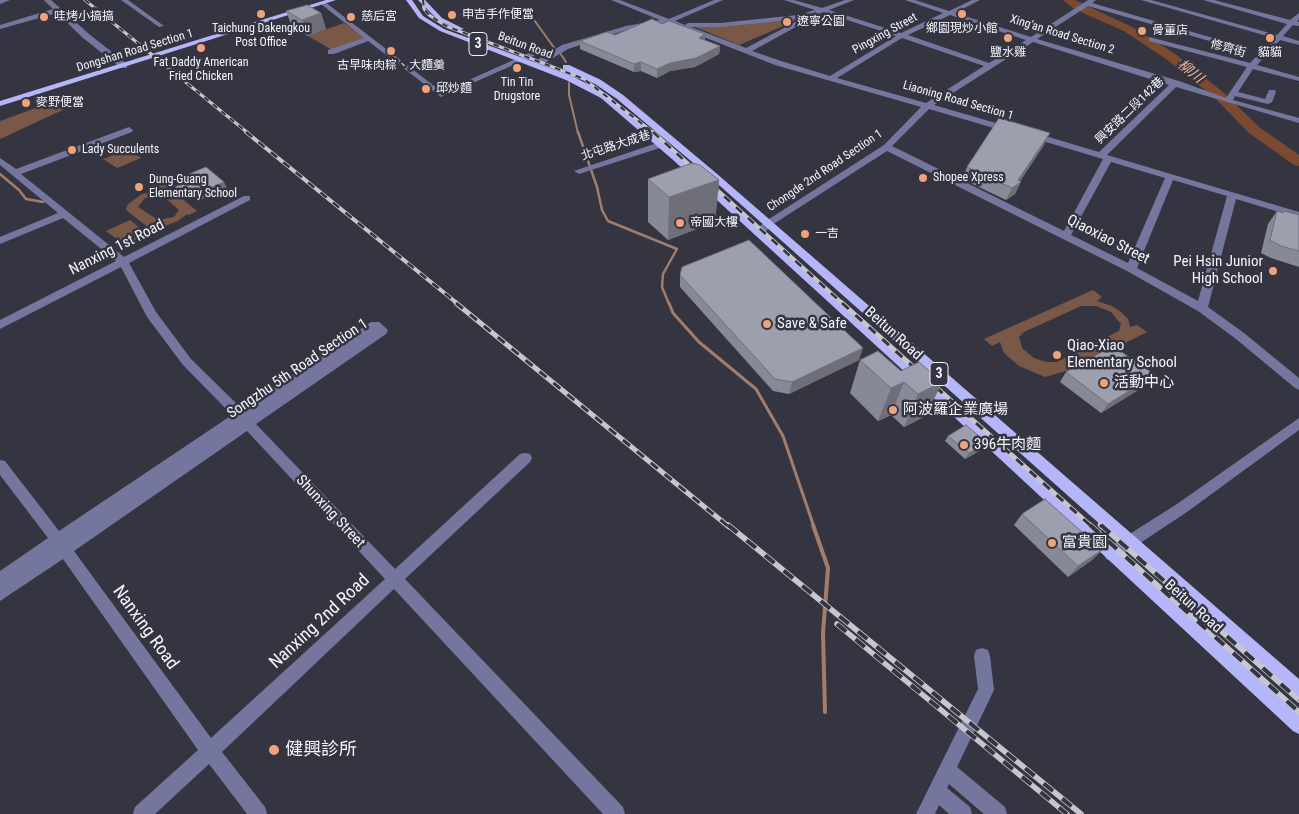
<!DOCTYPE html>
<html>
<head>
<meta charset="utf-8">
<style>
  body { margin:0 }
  canvas { display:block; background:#343541 }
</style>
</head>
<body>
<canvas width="1299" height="814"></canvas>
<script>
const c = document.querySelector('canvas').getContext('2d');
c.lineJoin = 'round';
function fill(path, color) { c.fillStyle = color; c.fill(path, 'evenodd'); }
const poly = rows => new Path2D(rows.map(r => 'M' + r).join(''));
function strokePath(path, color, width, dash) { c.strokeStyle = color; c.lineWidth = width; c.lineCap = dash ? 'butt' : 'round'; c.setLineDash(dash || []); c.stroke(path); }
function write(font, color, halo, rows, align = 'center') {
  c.font = font + ' "Roboto Condensed","Noto Sans TC",sans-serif'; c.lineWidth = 5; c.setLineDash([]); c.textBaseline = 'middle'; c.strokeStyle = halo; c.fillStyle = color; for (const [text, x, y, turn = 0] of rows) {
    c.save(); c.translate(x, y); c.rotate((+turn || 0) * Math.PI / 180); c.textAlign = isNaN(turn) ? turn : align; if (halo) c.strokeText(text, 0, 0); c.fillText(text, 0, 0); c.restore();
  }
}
fill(poly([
  [793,20,795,21,739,45,693,26,720,26],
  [344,23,365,38,332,50,308,36],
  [58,100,67,108,0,139,0,121],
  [127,150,131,150,141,158,117,168,103,159],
  [158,179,197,211,189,215,187,214,178,221,162,227,148,227,136,218,126,210,128,204,142,194,159,191,149,183],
  [162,195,179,210,174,217,158,220,138,207,145,198],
  [130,220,147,234,125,245,106,231],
  [1093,290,1102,297,1097,301,1112,306,1121,312,1128,319,1130,327,1137,325,1147,332,1076,368,1045,377,1019,366,1004,353,1000,342,992,346,984,339],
  [1081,306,1096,306,1111,312,1121,324,1119,331,1057,362,1046,362,1034,358,1022,348,1019,337,1024,332]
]), '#7a5847');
strokePath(poly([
  [532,17,555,49],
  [560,53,566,62],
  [569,83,569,95,578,133]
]), '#a07d6d', 2);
strokePath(poly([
  [578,132,597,187,602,210,608,221,677,249,663,274,662,287,669,304],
  [0,174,19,190,26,199,43,202]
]), '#a07d6d', 2.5);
strokePath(poly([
  [669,303,673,313,699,342,756,389,783,436,814,527]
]), '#a07d6d', 3);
strokePath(poly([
  [813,525,828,568,823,633,825,712]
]), '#a07d6d', 4);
fill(poly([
  [1063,0,1075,0,1132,27,1174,53,1223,92,1259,127,1299,155,1299,166,1294,165,1249,133,1215,98,1166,59,1124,31,1074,9,1063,0]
]), '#7c4a30');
fill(poly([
  [0,0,10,0,0,4,0,0],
  [44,0,51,0,89,34,127,64,127,68,121,68,83,38,57,13,0,29,0,25,53,9,44,0],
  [121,0,128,0,164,26,159,27,121,0],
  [611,0,620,0,669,19,714,0,723,0,675,21,685,25,688,23,720,23,798,15,815,10,784,0,794,0,822,8,845,0,854,0,829,10,901,33,943,13,905,0,915,0,949,11,972,0,980,0,955,13,1031,37,1088,0,1096,0,1092,3,1227,42,1220,44,1088,6,1037,39,1179,81,1226,98,1247,67,1149,41,1149,37,1250,63,1274,38,1141,0,1151,0,1277,35,1287,24,1203,0,1214,0,1290,20,1299,13,1299,19,1297,22,1299,22,1299,26,1293,25,1283,36,1299,41,1299,45,1280,40,1257,65,1299,77,1299,81,1253,69,1238,92,1265,99,1269,90,1275,90,1276,92,1272,102,1268,104,1235,96,1233,100,1299,118,1299,123,1176,87,1107,155,1299,212,1299,218,1236,199,1208,307,1244,333,1299,378,1299,390,1295,388,1236,339,1198,311,1127,271,887,151,772,225,762,235,754,235,754,231,766,221,884,145,921,107,775,65,668,23,629,29,568,49,538,67,532,67,532,63,562,45,626,26,660,20,611,0],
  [823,12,896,36,830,76,781,61,752,51,823,12],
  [950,15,1026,40,989,63,908,35,950,15],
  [801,19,746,48,691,27,720,27,801,19],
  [902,38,984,66,926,103,837,78,902,38],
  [1033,42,1169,85,1099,152,1035,133,1029,133,1029,137,1103,159,1064,231,892,146,929,109,1007,132,1013,132,1013,128,934,105,1033,42],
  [1111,162,1165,178,1128,263,1071,235,1111,162],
  [1173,180,1227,196,1198,301,1137,268,1173,180],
  [321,2,325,2,442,92,529,53,536,55,441,97,368,41,334,54,328,54,328,50,364,38,321,4,321,2],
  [129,127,133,130,132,132,21,174,124,257,244,196,250,196,250,200,129,263,156,312,191,359,242,409,371,322,379,322,386,328,388,331,386,334,256,424,395,569,520,454,525,453,530,454,532,458,530,462,405,579,623,807,625,814,603,814,394,589,222,752,265,807,267,814,247,814,209,764,155,814,133,814,135,807,198,750,63,559,0,601,0,571,48,538,0,475,0,460,5,461,59,531,232,415,183,365,147,317,121,267,0,329,0,320,116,261,63,218,0,244,0,237,58,213,0,165,0,158,16,169,129,127],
  [247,431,385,579,211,738,74,551,247,431],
  [660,142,664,145,663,147,582,173,579,174,574,171,660,142],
  [1299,418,1299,430,1187,512,1116,559,1111,561,1106,559,1104,554,1106,549,1177,504,1299,418],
  [982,648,988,650,990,656,994,690,957,767,1005,807,1007,814,984,814,949,784,947,788,970,807,972,814,949,814,939,805,935,814,916,814,978,689,974,656,976,650,982,648]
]), '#74769e');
fill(poly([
  [326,0,336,0,0,106,0,101,326,0],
  [406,0,412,0,423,16,444,29,572,76,607,94,678,155,1010,451,1299,714,1299,734,1293,731,1000,459,672,159,601,98,566,80,440,31,419,18,406,0],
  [418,0,425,0,442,18,464,29,459,30,438,20,418,0],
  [563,65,569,65,601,80,623,95,716,173,1299,679,1299,698,1293,696,710,177,617,99,595,84,563,69,563,65]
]), '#b4b6f9');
const railFar3 = poly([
  [85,0,248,133],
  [423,0,424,9,429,15,446,26,584,79,654,133]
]);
const railFar2 = poly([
  [246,132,458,304],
  [653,132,843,304]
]);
const railFar1 = poly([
  [456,303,729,527],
  [842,303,1092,527],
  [1100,525,1102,527]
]);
const rail = poly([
  [728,525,1081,814],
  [1090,525,1299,712],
  [1101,525,1299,700],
  [837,624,1067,814]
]);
strokePath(railFar3, '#c6c6cf', 3);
strokePath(railFar2, '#c6c6cf', 4);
strokePath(railFar1, '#c6c6cf', 5);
strokePath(rail, '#c6c6cf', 5.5);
strokePath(railFar3, '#343541', 2, [5.5]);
strokePath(railFar2, '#343541', 2.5, [8]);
strokePath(railFar1, '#343541', 3, [9]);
strokePath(rail, '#343541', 4, [12]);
fill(poly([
  [286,11,321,13,326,29,308,36,292,27],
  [662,24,720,46,719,54,695,67,670,71,657,78,641,71,634,72,580,49,580,41,615,35],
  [1044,145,1020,181,1015,194,1006,200,962,179,967,167],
  [177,179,227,188,198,201,193,196,185,199,178,193,175,187,180,185],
  [648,179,719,180,715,222,668,240,648,222],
  [1277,211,1283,213,1284,211,1299,215,1299,267,1271,258,1261,253,1268,224],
  [680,275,859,360,789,394,773,391,680,287],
  [860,360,942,382,926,416,904,427,891,415,878,421,850,393],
  [1066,372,1155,375,1148,384,1101,413,1060,382],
  [948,436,983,449,965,459,945,441],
  [1022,514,1102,550,1092,560,1068,577,1014,525]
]), '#888996');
fill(poly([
  [321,13,326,29,308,36,302,20],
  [705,34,705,43,699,38],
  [720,46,719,54,695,67,670,71,657,78,657,69,670,63],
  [641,62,641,71,634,72,634,64],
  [1050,133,1044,145,1019,183,1021,182,1015,194,1006,200,1012,188,1018,180],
  [719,180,715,222,668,240,669,197],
  [224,182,227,188,198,201,195,195],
  [189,190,193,196,185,199,182,193],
  [863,348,859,360,789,394,792,382],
  [1155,375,1148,384,1101,413,1108,404],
  [904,382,891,415,878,421,891,388],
  [942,382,926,416,904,427,918,394],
  [987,443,983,449,965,459,969,453],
  [1102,550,1092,560,1068,577,1078,566]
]), '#6f6f7a');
const building = poly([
  [307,5,321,13,302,20,286,11,307,5],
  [652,19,662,24,669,21,705,34,699,38,720,46,696,58,670,63,657,69,641,62,634,64,580,41,607,32,615,35,652,19],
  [999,118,1050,133,1018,180,1021,182,1012,188,967,167,999,118],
  [692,163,700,165,719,180,669,197,648,179,692,163],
  [206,167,224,182,195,195,189,190,182,193,175,187,182,184,177,179,206,167],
  [1277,211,1283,213,1284,211,1299,215,1299,251,1281,246,1270,240,1277,211],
  [749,240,863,348,792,382,775,379,680,275,682,267,749,240],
  [1113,346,1155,375,1108,404,1066,372,1113,346],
  [878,351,901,371,919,362,942,382,918,394,904,382,891,388,860,360,878,351],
  [966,425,987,443,969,453,948,436,966,425],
  [1045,499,1102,550,1078,566,1022,514,1045,499]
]);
fill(building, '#9e9fae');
strokePath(building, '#6f6f7a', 1);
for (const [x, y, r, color] of [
  [261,14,5,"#f0a27a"],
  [962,14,5,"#f0a27a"],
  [452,15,5,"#f0a27a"],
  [44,17,5,"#f0a27a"],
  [351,17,5,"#f0a27a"],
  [787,22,5,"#f0a27a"],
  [1142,31,5,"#f0a27a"],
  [1008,38,5,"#f0a27a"],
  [1270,38,5,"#f0a27a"],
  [201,48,5,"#f0a27a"],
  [391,51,5,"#f0a27a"],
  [517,68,5,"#f0a27a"],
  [426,89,5,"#f0a27a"],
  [26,103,5,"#f0a27a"],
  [72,150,5,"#f0a27a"],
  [923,178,5,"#f0a27a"],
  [139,187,5,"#f0a27a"],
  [680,223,5,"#f0a27a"],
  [805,234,5,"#f0a27a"],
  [1273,271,5,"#f0a27a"],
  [767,324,5,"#f0a27a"],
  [1057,355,5,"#f0a27a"],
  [1104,383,5,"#f0a27a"],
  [893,410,5,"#f0a27a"],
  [964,445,5,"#f0a27a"],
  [1052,543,5,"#f0a27a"],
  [274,750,6,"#f0a27a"]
]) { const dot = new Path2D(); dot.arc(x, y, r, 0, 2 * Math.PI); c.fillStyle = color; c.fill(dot); strokePath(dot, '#343541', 2); }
write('12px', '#f4f4fc', '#343541', [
  ["申吉手作便當",462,15],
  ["哇烤小搞搞",54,17],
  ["慈后宮",361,17],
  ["遼寧公園",797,22],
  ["Taichung Dakengkou",261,29,"center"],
  ["Post Office",261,43,"center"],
  ["鄉園現炒小館",962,29,"center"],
  ["骨董店",1152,31],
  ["鹽水雞",1008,53,"center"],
  ["貓貓",1270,53,"center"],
  ["Fat Daddy American",201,63,"center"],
  ["Fried Chicken",201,77,"center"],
  ["古早味肉粽、大麵羹",391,66,"center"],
  ["Tin Tin",517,83,"center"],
  ["Drugstore",517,97,"center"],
  ["邱炒麵",436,89],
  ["麥野便當",36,103],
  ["Lady Succulents",82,150],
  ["Shopee Xpress",933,178],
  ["Dung-Guang",149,180],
  ["Elementary School",149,194],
  ["帝國大樓",690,223],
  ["一吉",815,234]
], 'left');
write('12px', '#f4f4fc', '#343541', [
  ["Pingxing Street",885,34,-29],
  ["Xing’an Road Section 2",1062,35,17],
  ["Beitun Road",525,46,20],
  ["修齊街",1228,49,16],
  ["Dongshan Road Section 1",135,51,-17],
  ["Liaoning Road Section 1",958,101,16],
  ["興安路二段142巷",1130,111,-44],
  ["北屯路大成巷",616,146,-18],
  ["Chongde 2nd Road Section 1",825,171,-34]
]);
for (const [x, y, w] of [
  [478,44,18],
  [939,374,18]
]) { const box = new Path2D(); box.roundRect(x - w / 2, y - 11.5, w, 23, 4); c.fillStyle = '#343541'; c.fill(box); strokePath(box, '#f4f4fc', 1); }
write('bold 14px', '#f4f4fc', null, [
  ["3",478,44],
  ["3",939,374]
]);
write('italic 14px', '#f9b999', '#343541', [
  ["柳川",1190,72,39]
]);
write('15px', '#f4f4fc', '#343541', [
  ["Qiaoxiao Street",1108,240,27],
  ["Nanxing 1st Road",117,248,-27],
  ["Beitun Road",893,334,42],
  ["Songzhu 5th Road Section 1",298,369,-34],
  ["Shunxing Street",330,512,47],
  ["Beitun Road",1193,607,42]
]);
write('15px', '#f4f4fc', '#343541', [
  ["Pei Hsin Junior",1263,262,"right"],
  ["High School",1263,279,"right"],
  ["Save & Safe",777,324],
  ["Qiao-Xiao",1067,346],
  ["Elementary School",1067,363],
  ["活動中心",1114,383],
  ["阿波羅企業廣場",903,410],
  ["396牛肉麵",974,445],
  ["富貴園",1062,543]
], 'left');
write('18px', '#f4f4fc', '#343541', [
  ["Nanxing 2nd Road",320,622,-43],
  ["Nanxing Road",145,628,54]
]);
write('18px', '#f4f4fc', '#343541', [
  ["健興診所",285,750]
], 'left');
</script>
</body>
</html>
